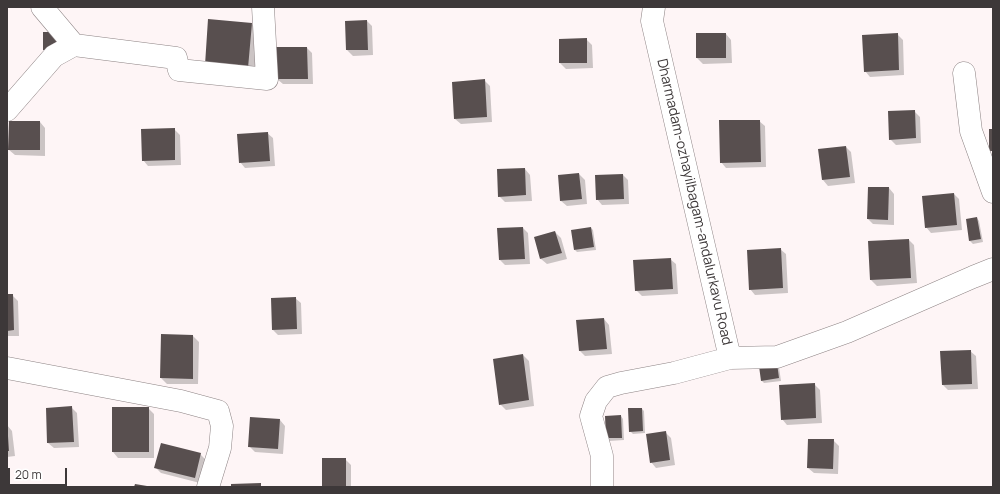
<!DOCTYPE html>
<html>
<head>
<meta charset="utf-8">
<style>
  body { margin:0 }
  #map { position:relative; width:1000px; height:494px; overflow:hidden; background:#fef5f6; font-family:Manrope,sans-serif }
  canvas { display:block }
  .frame { position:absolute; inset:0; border:8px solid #3d3839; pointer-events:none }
  .scale { position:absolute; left:8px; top:468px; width:59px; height:18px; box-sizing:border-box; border:2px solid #3d3839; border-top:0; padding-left:5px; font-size:12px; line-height:14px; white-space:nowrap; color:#3d3839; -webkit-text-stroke:3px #fff; paint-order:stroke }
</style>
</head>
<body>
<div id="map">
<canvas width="1000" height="494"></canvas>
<div class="frame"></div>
<div class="scale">20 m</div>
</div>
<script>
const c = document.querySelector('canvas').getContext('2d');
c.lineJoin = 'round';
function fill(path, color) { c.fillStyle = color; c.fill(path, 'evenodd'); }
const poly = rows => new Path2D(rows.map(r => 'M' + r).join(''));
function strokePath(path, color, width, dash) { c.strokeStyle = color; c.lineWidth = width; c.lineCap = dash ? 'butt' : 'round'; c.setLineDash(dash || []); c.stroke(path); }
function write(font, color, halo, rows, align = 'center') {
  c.font = font + ' Manrope,sans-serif'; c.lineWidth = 4; c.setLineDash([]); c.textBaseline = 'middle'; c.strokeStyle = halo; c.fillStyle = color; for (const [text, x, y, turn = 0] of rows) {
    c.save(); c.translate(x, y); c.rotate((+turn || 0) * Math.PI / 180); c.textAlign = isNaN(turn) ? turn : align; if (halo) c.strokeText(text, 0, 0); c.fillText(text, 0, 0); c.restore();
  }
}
fill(poly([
  [283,7,308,7,308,8],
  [367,21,372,26,373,55,353,56,347,50],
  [252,24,260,32,256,76,214,72],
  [726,34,731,40,732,63,703,64,697,58],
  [897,34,903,40,904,75,870,77,865,71],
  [586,39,592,45,593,68,566,69,560,63],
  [307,48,312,53,313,84,283,84,277,79],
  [484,80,490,86,492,122,461,124,455,119],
  [914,111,920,117,921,143,896,145,890,139],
  [759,121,765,126,766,167,726,168,721,162],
  [40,122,45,128,45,156,15,155,9,150],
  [174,129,180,135,181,165,148,166,143,160],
  [267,133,273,138,275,166,245,168,240,162],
  [846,147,851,152,855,183,828,186,823,180,820,150],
  [525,169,530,175,532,201,505,202,499,196],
  [579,174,585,180,587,204,567,206,561,201],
  [623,175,628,180,629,204,602,205,597,199],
  [889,188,894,194,894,225,873,224,868,219],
  [954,194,959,199,962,230,931,233,926,227],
  [977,218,979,221,983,242,973,244,970,241,967,220],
  [523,228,528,233,530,264,505,265,500,260],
  [591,228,593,230,596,250,577,252,575,250],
  [555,232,561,238,567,259,547,264,541,259],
  [909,240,914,245,917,283,877,286,871,280,869,242],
  [780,249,786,254,788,293,755,295,750,289],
  [670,259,676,264,678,294,642,296,636,290],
  [7,295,12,295,18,301,19,336,7,336],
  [295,298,301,303,302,334,278,335,273,330],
  [604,319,609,325,612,354,585,356,580,351],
  [193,336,199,342,198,384,167,384,161,378],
  [970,351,976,356,978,389,948,390,943,385],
  [523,355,529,361,534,406,506,410,500,404],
  [760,367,779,367,781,381,764,383,762,381],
  [814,384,820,390,822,423,787,425,782,419],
  [72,408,77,413,79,447,54,448,48,443],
  [148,408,154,414,154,458,118,458,113,452],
  [642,409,644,411,645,433,633,434,630,431],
  [621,416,623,419,624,440,609,441,607,438],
  [280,420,285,426,283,454,255,452,249,446],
  [7,425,12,431,15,456,7,457],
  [665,432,671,438,675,465,656,468,651,462],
  [833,440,839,446,838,474,814,473,808,468],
  [200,454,206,460,200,483,161,473,156,468],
  [345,459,351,465,351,487,324,487]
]), '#0003');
fill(poly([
  [208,19,252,23,248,68,205,65],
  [367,20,368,50,346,50,345,21],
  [43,32,57,32,58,50,43,50],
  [696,33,726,33,726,58,696,58],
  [898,33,899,70,864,72,862,35],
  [587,38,587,63,559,63,559,39],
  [276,47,307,47,308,79,276,79],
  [485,79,487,117,454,119,452,82],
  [915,110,916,138,889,140,888,111],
  [719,120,760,120,761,162,720,163],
  [9,121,40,121,40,150,8,150],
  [175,128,175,160,142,161,141,129],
  [989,129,993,129,993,151,989,151],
  [268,132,270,161,239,163,237,134],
  [846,146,850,177,822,180,818,149],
  [525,168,526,195,498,197,497,169],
  [579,173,582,199,560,201,558,175],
  [623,174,624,199,596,200,595,175],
  [868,187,889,187,888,220,867,219],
  [954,193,957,225,925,228,922,196],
  [977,217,981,239,969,241,966,219],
  [523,227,525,259,499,260,497,228],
  [591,227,594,247,574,250,571,230],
  [555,231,562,253,540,259,534,237],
  [909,239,911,278,870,280,868,241],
  [781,248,783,288,749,290,747,250],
  [671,258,673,289,635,291,633,260],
  [7,294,13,294,14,330,7,331],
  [296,297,297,329,272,330,271,298],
  [604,318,607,349,579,351,576,320],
  [161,334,193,335,193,379,160,378],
  [971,350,972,384,942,385,940,351],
  [523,354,529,400,499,405,493,359],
  [777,363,779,378,761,381,759,366],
  [815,383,816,418,781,420,779,385],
  [72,406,74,442,47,443,46,408],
  [112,407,149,407,149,452,112,452],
  [628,408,642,408,643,431,629,432],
  [621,415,622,438,606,438,605,416],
  [250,417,280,419,278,449,248,447],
  [666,431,670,460,650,463,646,434],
  [7,436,8,436,9,451,7,451],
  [808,439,834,439,833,469,807,468],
  [161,443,201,453,195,478,154,468],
  [322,458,346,458,346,487,322,487],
  [261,483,261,487,231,487,231,484],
  [135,484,147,486,147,487,134,487],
  [31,485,31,487,7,487,7,486]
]), '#584f4f');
const minor = poly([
  [654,7,652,21,730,358,777,357,847,332,973,277,993,269],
  [74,45,176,58,179,70,267,79,263,7],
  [964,73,971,131,993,192],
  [7,110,54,56,74,45,42,7],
  [7,368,181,401,218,411,222,426,220,448,208,487],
  [602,487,602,456,591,416,596,401,607,387,621,383,674,373,730,358]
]);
strokePath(minor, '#8d8384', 23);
strokePath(minor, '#fff', 22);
write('14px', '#3d3839', '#fff', [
  ["Dharmadam-ozhayilbagam-andalurkavu Road",694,202,77]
]);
</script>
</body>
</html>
